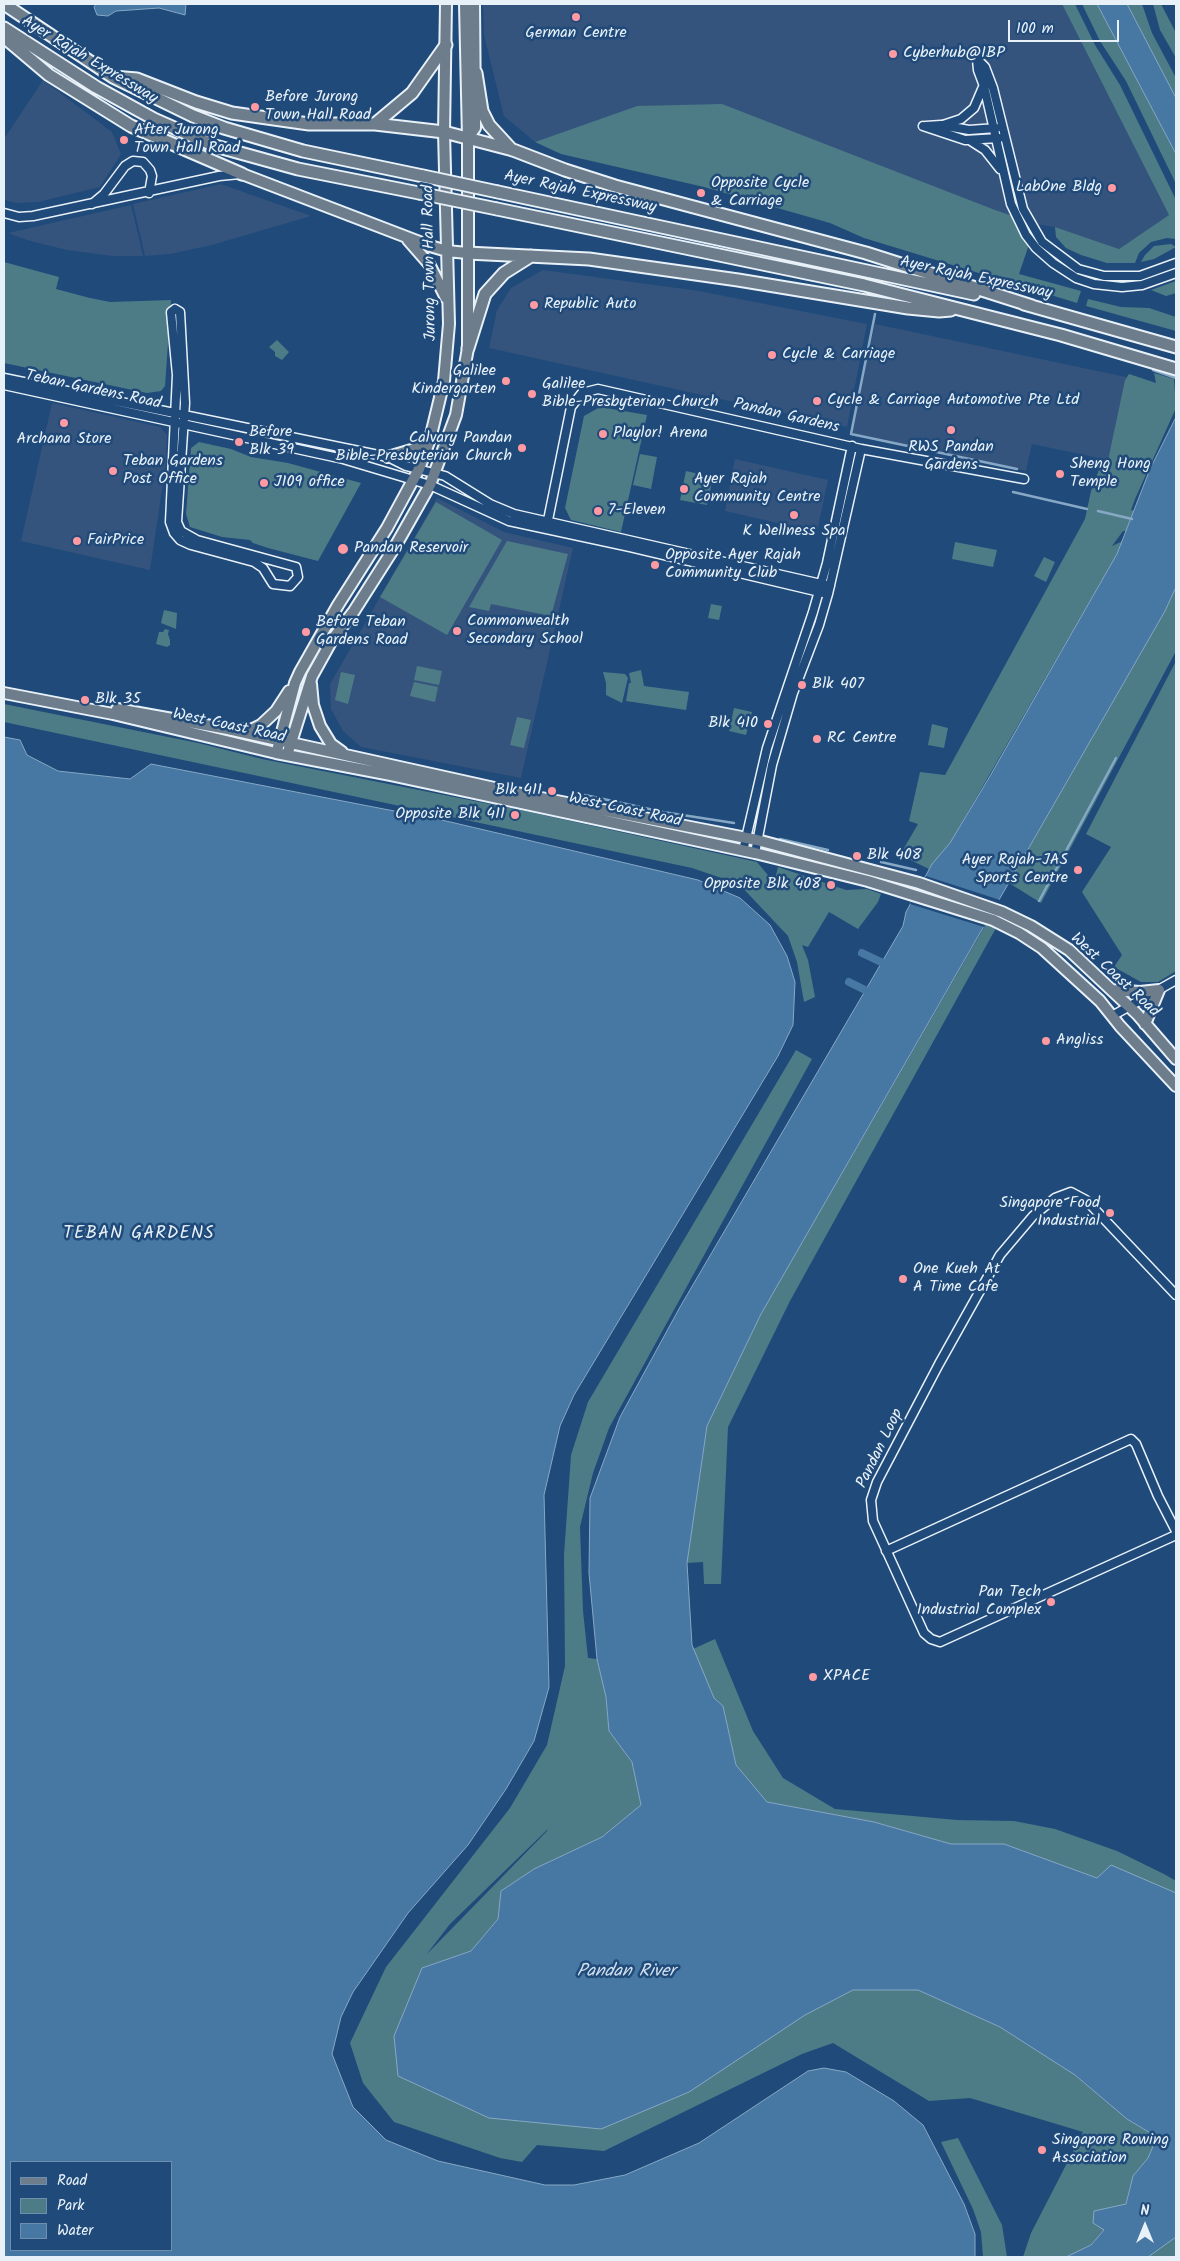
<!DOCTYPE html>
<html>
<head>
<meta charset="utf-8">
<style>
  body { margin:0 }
  #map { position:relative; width:1180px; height:2261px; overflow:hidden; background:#1f4a7a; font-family:Kalam,sans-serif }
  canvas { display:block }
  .frame { position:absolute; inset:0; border:5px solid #e8f1f8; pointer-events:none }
  .legend { position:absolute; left:10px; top:2161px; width:162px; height:90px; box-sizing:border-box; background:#1f4a7a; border:1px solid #6f8dac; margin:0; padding:6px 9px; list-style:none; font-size:15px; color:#e8f1f8 }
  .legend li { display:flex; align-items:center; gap:10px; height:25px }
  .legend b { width:25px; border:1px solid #6f8dac }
  .north { position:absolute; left:1120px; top:2201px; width:50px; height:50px; -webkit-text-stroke:4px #1f4a7a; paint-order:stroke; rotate:0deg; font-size:14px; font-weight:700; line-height:20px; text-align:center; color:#e8f1f8 }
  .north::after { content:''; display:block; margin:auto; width:18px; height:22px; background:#e8f1f8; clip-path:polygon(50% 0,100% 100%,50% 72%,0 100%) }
  .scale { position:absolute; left:1008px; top:20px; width:111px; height:22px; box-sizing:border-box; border:2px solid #e8f1f8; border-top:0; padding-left:6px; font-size:15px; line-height:18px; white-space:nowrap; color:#e8f1f8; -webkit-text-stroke:4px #1f4a7a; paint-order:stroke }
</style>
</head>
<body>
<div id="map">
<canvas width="1180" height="2261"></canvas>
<div class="frame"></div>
<ul class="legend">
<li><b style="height:6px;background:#6d7d8c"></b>Road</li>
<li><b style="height:14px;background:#4d7c87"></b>Park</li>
<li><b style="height:14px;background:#4777a3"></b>Water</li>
</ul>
<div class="north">N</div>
<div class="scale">100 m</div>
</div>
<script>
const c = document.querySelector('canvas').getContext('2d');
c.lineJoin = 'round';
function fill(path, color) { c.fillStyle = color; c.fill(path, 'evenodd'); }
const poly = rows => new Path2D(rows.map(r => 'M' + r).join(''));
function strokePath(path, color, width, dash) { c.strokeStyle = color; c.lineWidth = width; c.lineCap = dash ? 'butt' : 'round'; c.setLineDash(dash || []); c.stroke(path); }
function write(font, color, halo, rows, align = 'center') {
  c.font = font + ' Kalam,sans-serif'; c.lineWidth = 5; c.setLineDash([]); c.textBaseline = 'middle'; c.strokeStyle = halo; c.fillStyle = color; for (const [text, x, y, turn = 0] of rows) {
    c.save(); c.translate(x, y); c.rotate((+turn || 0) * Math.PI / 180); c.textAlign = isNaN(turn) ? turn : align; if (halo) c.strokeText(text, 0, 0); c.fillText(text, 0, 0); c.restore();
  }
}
fill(poly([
  [483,4,1062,4,1169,215,1119,249,1055,227,1036,224,637,106,535,142,504,116,484,35],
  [43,80,112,132,121,154,100,187,38,202,17,203,8,201,4,199,4,139],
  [221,184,311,216,212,245,170,254,145,256,133,204],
  [131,205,143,256,112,256,67,250,30,241,8,233],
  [543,270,699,291,867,324,847,427,489,348,497,310,511,288],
  [875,324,1126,377,1108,460,1032,444,1026,471,851,434],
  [52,403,160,427,167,435,166,463,150,570,21,541],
  [735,459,828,480,817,532,725,511],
  [437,498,504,532,573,548,521,778,361,747,343,731,331,709,330,684]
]), '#34547d');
fill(poly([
  [1062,4,1075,4,1095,45,1120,85,1176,200,1176,239,1167,238,1151,242,1139,253,1135,263,1107,263,1081,255,1066,248,1056,237,1055,227,1119,249,1169,215],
  [1082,4,1097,4,1176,154,1176,184,1126,81,1100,41],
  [1127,4,1142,4,1152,33,1176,78,1176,98],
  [1153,4,1161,4,1176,33,1176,58,1160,30],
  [722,104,995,210,1036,224,1019,274,1081,291,1077,303,864,238,830,223,704,187,561,154,535,142,637,106],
  [1171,244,1176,247,1154,259,1141,262,1145,255,1154,246],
  [4,262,59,277,56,289,90,298,110,302,171,300,165,386,161,391,147,393,4,363],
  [1176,281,1176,293,1173,294,1166,296,1151,290],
  [1088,299,1121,307,1149,308,1176,317,1176,331,1086,306],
  [277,340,289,352,282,360,275,356,275,352,269,347],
  [1154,373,1174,379,1176,408,1135,499,1131,510,1135,511,1127,531,1123,531,1112,546,1123,541,1117,554,950,843,929,869,900,855,918,824,909,821,920,772,945,775,1085,519,1091,491,1100,467,1108,460,1125,380,1129,374,1156,383],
  [600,407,647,415,621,532,571,520,565,508,584,416],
  [199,442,231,449,251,457,288,463,361,483,318,561,268,548,253,543,250,540,222,537,190,527,186,514,191,448],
  [640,454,657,457,651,489,633,485],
  [686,471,713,477,707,505,680,500],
  [436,502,502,540,447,635,380,597],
  [507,541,568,554,551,616,491,604,489,611,469,607],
  [955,542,997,550,993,567,952,559],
  [1044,557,1055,562,1046,582,1034,576],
  [1176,587,1176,651,1041,903,1009,883,1165,611],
  [711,604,722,606,719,620,708,618],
  [164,610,177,613,176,629,161,623],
  [165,629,169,630,168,634,170,640,170,645,167,647,156,644,159,632,163,632],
  [1176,661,1176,971,1158,982,1141,982,1114,967,1122,955,1082,892,1111,847,1086,834],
  [417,666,442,671,439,685,414,680],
  [641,670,644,686,689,692,686,710,626,701,629,683,631,683,629,673],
  [341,672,355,675,348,704,335,700],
  [603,672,625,674,628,678,622,703,606,695,606,683],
  [414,682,438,687,435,702,410,696],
  [4,704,198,743,262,759,525,811,757,862,777,886,775,879,778,867,846,890,867,889,881,894,878,902,858,929,829,912,808,947,802,945,808,960,815,997,804,1002,797,962,788,936,739,884,692,868,4,722],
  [734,708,752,712,746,735,729,731],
  [517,717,531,720,524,748,510,745],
  [932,724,948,728,944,748,928,745],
  [986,924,996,928,790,1301,728,1427,721,1584,704,1584,703,1562,687,1563,707,1426,761,1314],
  [796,1050,812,1059,609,1428,593,1473,580,1527,583,1611,588,1658,597,1659,606,1697,609,1731,632,1762,641,1805,602,1837,534,1869,501,1891,498,1919,471,1951,422,1968,805,2015,853,1990,918,1990,1000,2027,1075,2075,1127,2119,1157,2137,1148,2158,1133,2176,1126,2204,1091,2245,1066,2257,1023,2257,1031,2233,1083,2132,970,2098,929,2101,833,2043,802,2054,604,2151,537,2145,522,2162,500,2158,394,2122,363,2083,350,2043,386,1967,510,1808,547,1745,565,1666,564,1555,571,1455,588,1402],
  [547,1830,548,1830,426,1955,450,1924],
  [715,1639,753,1731,783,1778,835,1809,957,1820,1014,1821,1055,1829,1117,1851,1164,1874,1176,1881,1176,1893,1144,1880,1097,1878,1004,1844,951,1844,874,1822,767,1802,736,1765,723,1706,714,1698,693,1649],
  [958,2138,1002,2225,1007,2257,983,2257,981,2232,973,2209,941,2142],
  [1176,2237,1176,2257,1148,2257,1172,2239]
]), '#4d7c87');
const water = poly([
  [96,4,186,4,185,15,159,8,116,11,108,16,97,15,94,7,96,4],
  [1097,4,1127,4,1176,98,1176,154,1097,4],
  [1176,417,1176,587,1165,611,761,1314,707,1426,687,1563,692,1645,714,1698,723,1706,736,1765,767,1802,874,1822,951,1844,1004,1844,1097,1878,1111,1865,1176,1893,1176,2237,1148,2257,1066,2257,1091,2245,1104,2230,1093,2223,1094,2211,1126,2204,1133,2176,1148,2158,1157,2137,1127,2119,1075,2075,1000,2027,918,1990,853,1990,805,2015,689,2092,601,2129,489,2118,398,2076,394,2036,422,1968,471,1951,498,1919,501,1891,534,1869,602,1837,641,1805,632,1762,609,1731,606,1697,597,1659,589,1573,590,1498,620,1417,680,1307,903,926,906,912,932,864,950,843,990,776,1117,554,1150,469,1176,417],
  [4,737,20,740,27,755,58,771,130,779,151,764,446,821,698,880,740,898,770,925,787,956,795,982,793,1025,778,1056,574,1395,560,1426,544,1495,549,1687,534,1741,506,1789,468,1845,408,1913,353,1992,341,2017,332,2054,353,2107,386,2140,438,2161,545,2185,574,2185,625,2175,699,2143,808,2071,824,2068,846,2072,894,2101,923,2125,964,2204,975,2234,975,2257,4,2257,4,737],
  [171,2162,171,2250,11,2250,11,2162,171,2162]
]);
fill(water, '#4777a3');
strokePath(water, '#87a8c5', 1);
fill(poly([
  [926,876,1000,900,984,927,910,904]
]), '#1f4a7a');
strokePath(poly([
  [875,314,851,434,1017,469],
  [1153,370,1176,378],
  [1013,492,1087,509],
  [1098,511,1132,519],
  [585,795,663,812,734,823],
  [780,839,828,850],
  [881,862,916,870],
  [1039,901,1116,758]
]), '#87a8c5', 2.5);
strokePath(poly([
  [862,953,881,962],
  [849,982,865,990]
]), '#4777a3', 8);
const minor = poly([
  [977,59,978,70,984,86,1011,204,1026,235,1036,248,1053,263,1076,278,1094,284,1122,287,1142,285,1176,273],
  [977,59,985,67,993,88,1023,209,1042,242,1078,269,1104,276,1140,276,1176,263],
  [943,125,961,119,974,108,983,87],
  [923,126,965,140,999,138],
  [926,126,941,125,969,130,996,128],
  [971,141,985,150,1000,169],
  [92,204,104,194,125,166,133,161,143,162,150,170,152,176,149,193],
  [4,213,19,217,33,216,219,176,240,174],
  [175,309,180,312,185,403,177,522,181,531,197,540,296,567,298,577,290,586,273,584,263,568,254,562,191,545,180,540,174,533,170,522,177,375,171,312,175,309],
  [4,378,388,457,406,466,445,476,490,504,514,514,830,586],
  [4,385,343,459,430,485,509,521,630,547,828,594],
  [547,525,571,407,582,393,598,389,861,449,1024,479],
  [743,851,767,748,813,612,827,563,852,446],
  [755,853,772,765,793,693,819,625,828,594,861,449],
  [1112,1016,1176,980],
  [1176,1295,1086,1200,1071,1192,1055,1198,1033,1216,1000,1255,939,1364,877,1482,871,1500,873,1521,924,1633,931,1639,940,1642,1176,1535],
  [886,1551,1131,1439,1136,1444,1158,1496,1176,1531]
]);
const major = poly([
  [468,138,475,128,475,118,474,4],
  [242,174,430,246,447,251,467,253],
  [408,240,429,264,446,298],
  [388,457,418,448,430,439],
  [311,684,313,705,320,726,331,744,342,752],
  [4,693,113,714,276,753,391,775,755,853,868,881,993,920,1019,933,1042,948,1100,1001,1120,1026,1176,1086],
  [117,709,228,729,526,795,757,840,919,883,1002,912,1031,926,1069,950,1137,1014,1176,1059],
  [241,729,251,730,261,725,276,711,289,691],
  [278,747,295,683,300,672,338,605,387,528,419,469,430,439,444,381,449,324,444,132,446,4],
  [289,749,312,676,332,640,354,611,396,545,430,485,456,415,468,348,468,139,465,4],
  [1112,990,1140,992,1159,990],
  [1145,1024,1159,990]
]);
const highway = poly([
  [4,4,113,77,193,116,224,128,303,151,423,176],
  [4,28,96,87,154,119,215,146,298,169,419,193],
  [4,37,49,75,131,126,242,174],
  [476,73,482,111,489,125,512,150],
  [113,77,137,79,196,102,232,113,309,124,375,124,444,132,513,150,565,170,615,186,866,253,1032,306],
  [375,124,412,93,446,45],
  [498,192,974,294],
  [497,209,864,285,1061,335,1176,369],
  [467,253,589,259,738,280,908,308,939,311,951,310],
  [1024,304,1176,347],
  [468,348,485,294,504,273,531,256]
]);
strokePath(minor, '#e8f1f8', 11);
strokePath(major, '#e8f1f8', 14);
strokePath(highway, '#e8f1f8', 15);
strokePath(minor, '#1f4a7a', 8);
strokePath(major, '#6d7d8c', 10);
strokePath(highway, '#6d7d8c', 11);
const highwayBridge = poly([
  [423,176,498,192],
  [419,193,497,209]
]);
strokePath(highwayBridge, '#e8f1f8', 15, []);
strokePath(highwayBridge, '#6d7d8c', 11);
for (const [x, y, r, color] of [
  [576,17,5,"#ff9aa2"],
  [893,54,5,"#ff9aa2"],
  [255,107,5,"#ff9aa2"],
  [124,140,5,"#ff9aa2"],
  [1112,188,5,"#ff9aa2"],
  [701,193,5,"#ff9aa2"],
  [534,305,5,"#ff9aa2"],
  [772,355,5,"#ff9aa2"],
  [506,381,5,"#ff9aa2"],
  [532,394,5,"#ff9aa2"],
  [817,401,5,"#ff9aa2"],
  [64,423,5,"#ff9aa2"],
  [951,430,5,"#ff9aa2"],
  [603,434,5,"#ff9aa2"],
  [239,442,5,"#ff9aa2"],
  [522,448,5,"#ff9aa2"],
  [113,471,5,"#ff9aa2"],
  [1060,474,5,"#ff9aa2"],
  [264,483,5,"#ff9aa2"],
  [684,489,5,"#ff9aa2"],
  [598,511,5,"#ff9aa2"],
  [794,515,5,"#ff9aa2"],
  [77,541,5,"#ff9aa2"],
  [343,549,6,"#ff9aa2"],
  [655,565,5,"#ff9aa2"],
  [457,631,5,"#ff9aa2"],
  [306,632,5,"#ff9aa2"],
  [802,685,5,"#ff9aa2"],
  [85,700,5,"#ff9aa2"],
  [768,724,5,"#ff9aa2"],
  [817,739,5,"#ff9aa2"],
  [552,791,5,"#ff9aa2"],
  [515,815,5,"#ff9aa2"],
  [857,856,5,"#ff9aa2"],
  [1078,870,5,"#ff9aa2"],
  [831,885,5,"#ff9aa2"],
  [1046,1041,5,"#ff9aa2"],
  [1110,1213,5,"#ff9aa2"],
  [903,1279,5,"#ff9aa2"],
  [1051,1602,5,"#ff9aa2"],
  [813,1677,5,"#ff9aa2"],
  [1042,2150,5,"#ff9aa2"]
]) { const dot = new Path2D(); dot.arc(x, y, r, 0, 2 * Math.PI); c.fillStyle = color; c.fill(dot); strokePath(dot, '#1f4a7a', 2); }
write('16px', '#e8f1f8', '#1f4a7a', [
  ["German Centre",576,34,"center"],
  ["Cyberhub@IBP",903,54],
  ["Before Jurong",265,98],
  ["Town Hall Road",265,116],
  ["After Jurong",134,131],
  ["Town Hall Road",134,149],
  ["Opposite Cycle",711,184],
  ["& Carriage",711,202],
  ["LabOne Bldg",1102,188,"right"],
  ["Republic Auto",544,305],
  ["Cycle & Carriage",782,355],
  ["Galilee",496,372,"right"],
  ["Kindergarten",496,390,"right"],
  ["Galilee",542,385],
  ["Bible-Presbyterian Church",542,403],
  ["Cycle & Carriage Automotive Pte Ltd",827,401],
  ["Before",249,433],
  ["Blk 39",249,451],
  ["Playlor! Arena",613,434],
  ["Calvary Pandan",512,439,"right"],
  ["Bible-Presbyterian Church",512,457,"right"],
  ["Archana Store",64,440,"center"],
  ["RWS Pandan",951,448,"center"],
  ["Gardens",951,466,"center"],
  ["Teban Gardens",123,462],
  ["Post Office",123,480],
  ["Sheng Hong",1070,465],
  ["Temple",1070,483],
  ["Ayer Rajah",694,480],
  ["Community Centre",694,498],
  ["J109 office",274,483],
  ["7-Eleven",608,511],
  ["K Wellness Spa",794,532,"center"],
  ["FairPrice",87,541],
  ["Pandan Reservoir",354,549],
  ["Opposite Ayer Rajah",665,556],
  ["Community Club",665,574],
  ["Commonwealth",467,622],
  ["Secondary School",467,640],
  ["Before Teban",316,623],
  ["Gardens Road",316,641],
  ["Blk 407",812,685],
  ["Blk 35",95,700],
  ["Blk 410",758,724,"right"],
  ["RC Centre",827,739],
  ["Blk 411",542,791,"right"],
  ["Opposite Blk 411",505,815,"right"],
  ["Blk 408",867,856],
  ["Ayer Rajah-JAS",1068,861,"right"],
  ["Sports Centre",1068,879,"right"],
  ["Opposite Blk 408",821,885,"right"],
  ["Angliss",1056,1041],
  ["Singapore Food",1100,1204,"right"],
  ["Industrial",1100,1222,"right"],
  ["One Kueh At",913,1270],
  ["A Time Cafe",913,1288],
  ["Pan Tech",1041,1593,"right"],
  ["Industrial Complex",1041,1611,"right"],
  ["XPACE",823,1677],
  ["Singapore Rowing",1052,2141],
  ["Association",1052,2159]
], 'left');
write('16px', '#e8f1f8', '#1f4a7a', [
  ["Ayer Rajah Expressway",89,61,31],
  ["Ayer Rajah Expressway",580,193,12],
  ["Jurong Town Hall Road",431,263,-91],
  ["Ayer Rajah Expressway",976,279,12],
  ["Teban Gardens Road",93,391,12],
  ["Pandan Gardens",786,417,13],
  ["West Coast Road",229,727,12],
  ["West Coast Road",625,811,12],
  ["West Coast Road",1114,976,43],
  ["Pandan Loop",881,1449,-64]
]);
c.letterSpacing = '1px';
write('18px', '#e8f1f8', '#1f4a7a', [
  ["TEBAN GARDENS",139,1235]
]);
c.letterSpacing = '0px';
write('italic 18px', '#d0dfeb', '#1f4a7a', [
  ["Pandan River",626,1973]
]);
</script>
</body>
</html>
